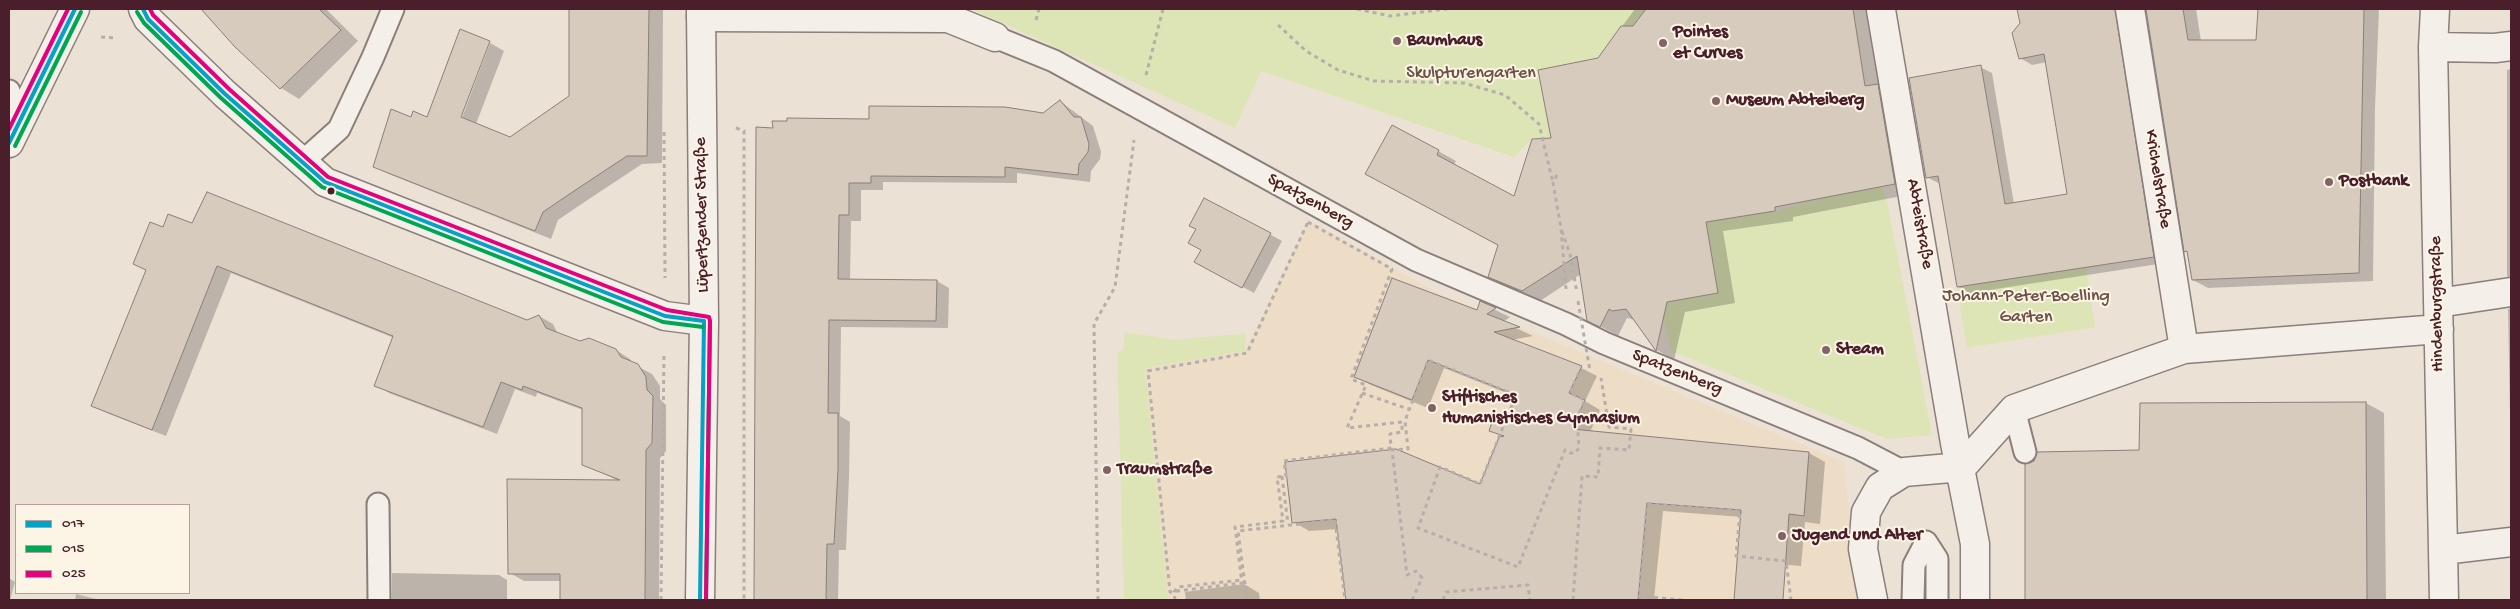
<!DOCTYPE html>
<html>
<head>
<meta charset="utf-8">
<style>
  body { margin:0 }
  #map { position:relative; width:2520px; height:609px; overflow:hidden; background:#ebe2d5; font-family:"Gochi Hand",sans-serif }
  canvas { display:block }
  .frame { position:absolute; inset:0; border:10px solid #4a1f2b; pointer-events:none }
  .legend { position:absolute; left:15px; top:504px; width:175px; height:90px; box-sizing:border-box; background:#fcf5e5; border:1px solid #b59f9b; margin:0; padding:6px 9px; list-style:none; font-size:15px; color:#4a1f2b }
  .legend li { display:flex; align-items:center; gap:10px; height:25px }
  .legend b { width:25px; border:1px solid #b59f9b }
</style>
</head>
<body>
<div id="map">
<canvas width="2520" height="609"></canvas>
<div class="frame"></div>
<ul class="legend">
<li><b style="height:6px;background:#04a2c6"></b>017</li>
<li><b style="height:6px;background:#00a651"></b>015</li>
<li><b style="height:6px;background:#e5007d"></b>025</li>
</ul>
</div>
<script>
const c = document.querySelector('canvas').getContext('2d');
c.lineJoin = 'round';
function fill(path, color) { c.fillStyle = color; c.fill(path, 'evenodd'); }
const poly = rows => new Path2D(rows.map(r => 'M' + r).join(''));
function strokePath(path, color, width, dash) { c.strokeStyle = color; c.lineWidth = width; c.lineCap = dash ? 'butt' : 'round'; c.setLineDash(dash || []); c.stroke(path); }
function write(font, color, halo, rows, align = 'center') {
  c.font = font + ' "Gochi Hand",sans-serif'; c.lineWidth = 4; c.setLineDash([]); c.textBaseline = 'middle'; c.strokeStyle = halo; c.fillStyle = color; for (const [text, x, y, turn = 0] of rows) {
    c.save(); c.translate(x, y); c.rotate((+turn || 0) * Math.PI / 180); c.textAlign = isNaN(turn) ? turn : align; if (halo) c.strokeText(text, 0, 0); c.fillText(text, 0, 0); c.restore();
  }
}
fill(poly([
  [1308,220,1436,292,1844,462,1858,600,1168,600,1145,368,1245,351]
]), '#eddcc6');
fill(poly([
  [971,9,1646,9,1633,26,1621,26,1578,87,1572,63,1538,70,1551,138,1532,139,1514,157,1261,71,1235,128],
  [1882,187,1887,201,1932,435,1887,439,1671,351,1660,304,1718,293,1706,222,1775,211,1825,197],
  [2086,267,2095,327,1967,348,1957,287],
  [1125,332,1175,340,1246,333,1245,351,1145,368,1168,600,1124,600,1117,352,1123,350]
]), '#dde5b6');
fill(poly([
  [202,9,326,9,358,41,299,99,281,88,236,46],
  [570,9,663,9,662,163,642,164,589,199,558,220,551,239,389,174,374,166,411,118,460,123,490,43,504,51,476,124,510,138,570,97],
  [1635,9,1869,9,1912,194,1793,217,1793,221,1723,231,1735,303,1685,312,1674,360,1657,350,1635,320,1627,318,1618,336,1589,320,1581,274,1540,301,1507,287,1489,276,1499,246,1384,184,1438,151,1456,161,1454,165,1515,198,1598,59],
  [2018,9,2117,9,2165,263,1970,293,1958,287,1940,184,1927,177,1980,67,1992,73,2014,204,2069,195,2047,62,2032,65,2020,58,2021,23],
  [2147,9,2196,9,2201,41,2257,41,2259,9,2379,9,2375,108,2373,281,2208,288,2193,280,2189,253,2186,251],
  [2511,69,2511,279,2507,276,2507,70],
  [1060,101,1093,126,1101,152,1100,159,1091,171,1090,182,1017,173,1017,183,883,182,883,190,861,190,861,221,851,221,850,280,937,281,949,288,948,328,841,327,840,416,850,422,849,477,846,550,839,550,838,600,755,600,758,128,774,129,870,121,1043,114],
  [1205,199,1282,241,1254,293,1208,268,1197,229],
  [192,224,527,321,539,316,553,324,558,334,580,342,616,350,630,359,633,364,652,374,660,386,660,399,666,405,666,451,660,458,659,600,562,600,562,581,524,581,510,573,619,481,583,464,583,410,537,393,536,397,515,389,497,434,389,393,376,385,394,338,231,273,166,436,107,413,93,405,147,271,135,264,164,228],
  [1481,303,1510,317,1503,322,1533,336,1511,340,1581,368,1597,376,1585,401,1600,410,1590,432,1809,453,1825,462,1820,524,1805,522,1801,566,1754,562,1742,517,1663,511,1654,599,1664,600,1347,600,1338,529,1309,531,1294,522,1481,485,1504,438,1491,430,1506,424,1517,397,1444,368,1428,408,1371,385,1355,376,1477,312],
  [2511,308,2511,469,2508,309],
  [2366,403,2384,413,2386,600,2026,600,2026,465,2140,451],
  [392,573,499,575,507,580,507,600,392,600],
  [9,578,15,582,10,600,9,600],
  [1244,584,1259,593,1260,600,1186,600,1185,592],
  [76,594,100,600,75,600]
]), '#0003');
const building = poly([
  [201,9,319,9,341,30,280,89,235,47,201,9],
  [569,9,649,9,647,156,627,156,574,191,543,212,535,231,373,167,391,109,411,117,413,111,427,117,460,29,490,41,461,117,510,137,569,96,569,9],
  [1646,9,1853,9,1865,86,1878,84,1895,184,1775,207,1775,211,1706,222,1718,293,1667,302,1656,351,1626,309,1612,311,1609,309,1600,327,1587,321,1577,256,1522,291,1488,277,1498,245,1365,174,1392,125,1439,150,1437,155,1514,196,1532,139,1551,138,1538,70,1598,58,1621,26,1633,26,1646,9],
  [2017,9,2115,9,2154,257,1957,287,1938,176,1926,178,1909,78,1981,65,2005,204,2067,194,2044,54,2019,59,2012,33,2020,23,2017,9],
  [2146,9,2183,9,2188,40,2256,40,2258,9,2364,9,2359,273,2192,280,2187,251,2184,252,2146,9],
  [1060,100,1074,117,1081,117,1089,144,1088,152,1079,164,1078,175,1005,167,1005,177,871,176,871,183,849,183,849,215,839,215,838,279,937,280,936,321,829,320,828,413,838,413,838,469,834,544,827,544,826,600,754,600,756,127,773,128,772,121,787,121,787,118,869,119,869,106,1005,107,1043,113,1060,100],
  [207,192,527,320,539,315,546,328,580,341,589,338,616,349,621,357,638,364,646,377,647,390,653,396,652,443,646,450,645,600,560,600,560,574,508,574,507,479,620,480,582,465,582,408,523,386,522,390,501,382,483,427,374,386,393,336,217,266,152,430,91,406,146,270,133,264,150,222,163,227,168,214,192,223,207,192],
  [1204,198,1271,233,1242,288,1194,262,1201,250,1188,243,1196,229,1189,226,1204,198],
  [1392,278,1477,310,1480,301,1496,308,1487,314,1520,327,1494,332,1582,366,1569,393,1585,400,1572,429,1809,452,1804,516,1789,514,1783,600,1734,600,1741,510,1647,503,1638,600,1346,600,1336,519,1292,523,1285,462,1396,449,1480,484,1499,437,1504,436,1489,431,1492,422,1505,423,1516,395,1428,360,1412,400,1354,377,1392,278],
  [2366,402,2367,600,2025,600,2025,464,2034,461,2037,452,2139,450,2140,403,2366,402]
]);
fill(building, '#d7cbbe');
strokePath(building, '#8b7e7b', 1);
const lane = poly([
  [995,37,1054,61,1416,260,1566,324,1604,343,1858,448,1904,472],
  [9,91,12,100,13,133],
  [301,163,339,129,373,57,393,9],
  [2014,409,2025,452],
  [378,504,379,600],
  [1913,600,1914,565,1926,542,1937,559,1937,600]
]);
const street = poly([
  [2435,9,2433,47,2444,600],
  [1881,10,1955,443,1975,544,1975,600],
  [701,17,948,18,995,37],
  [2433,47,2495,48,2511,46],
  [2438,303,2511,292],
  [2184,349,2439,329],
  [1962,467,2014,409,2184,349,2130,9],
  [2443,550,2511,542],
  [1873,600,1863,549,1866,512,1880,487,1904,472,1962,467]
]);
const secondary = poly([
  [143,9,148,19,225,94,325,182,665,316,704,321],
  [700,600,704,321,701,9]
]);
const primary = poly([
  [9,143,75,9]
]);
strokePath(lane, '#8b7e7b', 25);
strokePath(street, '#8b7e7b', 31);
strokePath(secondary, '#8b7e7b', 31);
strokePath(primary, '#8b7e7b', 31);
strokePath(poly([
  [1357,9,1390,16,1447,9],
  [1036,20,1039,9],
  [1278,25,1306,51,1338,70,1374,81,1464,83,1505,95,1539,124,1553,183],
  [101,37,117,38],
  [1146,75,1163,9],
  [736,128,744,131,744,600],
  [664,132,665,278],
  [1557,175,1553,183,1561,228,1566,289],
  [1308,222,1392,269,1351,379,1366,385,1347,428,1402,422,1402,432,1390,434,1391,448,1284,461,1286,476,1277,477,1283,521,1235,527,1242,583,1170,592,1148,371,1247,353,1308,222],
  [1562,231,1570,254,1577,293],
  [1362,393,1408,409],
  [1282,476,1288,524],
  [661,600,664,352],
  [1098,600,1094,324,1115,287,1134,140],
  [1175,600,1174,592,1178,587,1242,580],
  [1247,600,1238,531,1335,520,1345,600],
  [1412,600,1422,578,1416,571,1407,575,1392,450,1408,449,1405,421,1428,360,1516,395,1480,484,1440,467,1418,528,1518,567,1565,450,1570,453,1575,453,1579,448,1577,418,1585,400,1570,393,1579,372,1588,371],
  [1443,600,1446,592,1528,585,1530,600],
  [1573,600,1582,476,1598,477,1600,448,1629,450,1631,429,1609,427,1601,378],
  [1682,600,1639,596,1647,504,1740,511,1736,556,1786,561,1791,600]
]), '#b6aeaa', 3, [4, 4]);
strokePath(lane, '#f4f0e9', 21);
strokePath(street, '#f4f0e9', 28);
strokePath(secondary, '#f4f0e9', 28);
strokePath(primary, '#f4f0e9', 28);
strokePath(poly([
  [1578,301,1590,371]
]), '#b6aeaa', 3, [4, 4]);
strokePath(poly([
  [143,9,148,19,225,94,325,182,665,316,704,321],
  [9,143,75,9],
  [700,600,704,321]
]), '#04a2c6', 4);
strokePath(poly([
  [137,12,144,23,221,98,322,187,663,322,703,327],
  [15,146,81,12],
  [706,600,710,321]
]), '#00a651', 4);
strokePath(poly([
  [150,9,153,15,229,89,328,177,667,310,709,317,710,321,706,600],
  [9,129,68,9]
]), '#e5007d', 4);
for (const [x, y, r, color] of [
  [1397,41,5,"#826366"],
  [1663,43,5,"#826366"],
  [1716,101,5,"#826366"],
  [2329,182,5,"#826366"],
  [331,191,4.5,"#4a1f2b"],
  [1826,350,5,"#826366"],
  [1432,408,5,"#826366"],
  [1107,470,5,"#826366"],
  [1782,536,5,"#826366"]
]) { const dot = new Path2D(); dot.arc(x, y, r, 0, 2 * Math.PI); c.fillStyle = color; c.fill(dot); strokePath(dot, '#fcf5e5', 2); }
write('bold 18px', '#4a1f2b', '#fcf5e5', [
  ["Pointes",1673,33],
  ["et Curves",1673,54],
  ["Baumhaus",1407,41],
  ["Museum Abteiberg",1726,101],
  ["Postbank",2339,182],
  ["Steam",1836,350],
  ["Stiftisches",1442,398],
  ["Humanistisches Gymnasium",1442,419],
  ["Traumstraße",1117,470],
  ["Jugend und Alter",1792,536]
], 'left');
write('18px', '#6c5147', '#fcf5e5', [
  ["Skulpturengarten",1471,74],
  ["Johann-Peter-Boelling",2026,297],
  ["Garten",2026,318]
]);
write('18px', '#4a1f2b', '#fcf5e5', [
  ["Krichelstraße",2157,179,81],
  ["Spatzenberg",1310,202,29],
  ["Lüpertzender Straße",703,215,-91],
  ["Abteistraße",1919,224,80],
  ["Hindenburgstraße",2438,304,-91],
  ["Spatzenberg",1677,373,22]
]);
</script>
</body>
</html>
